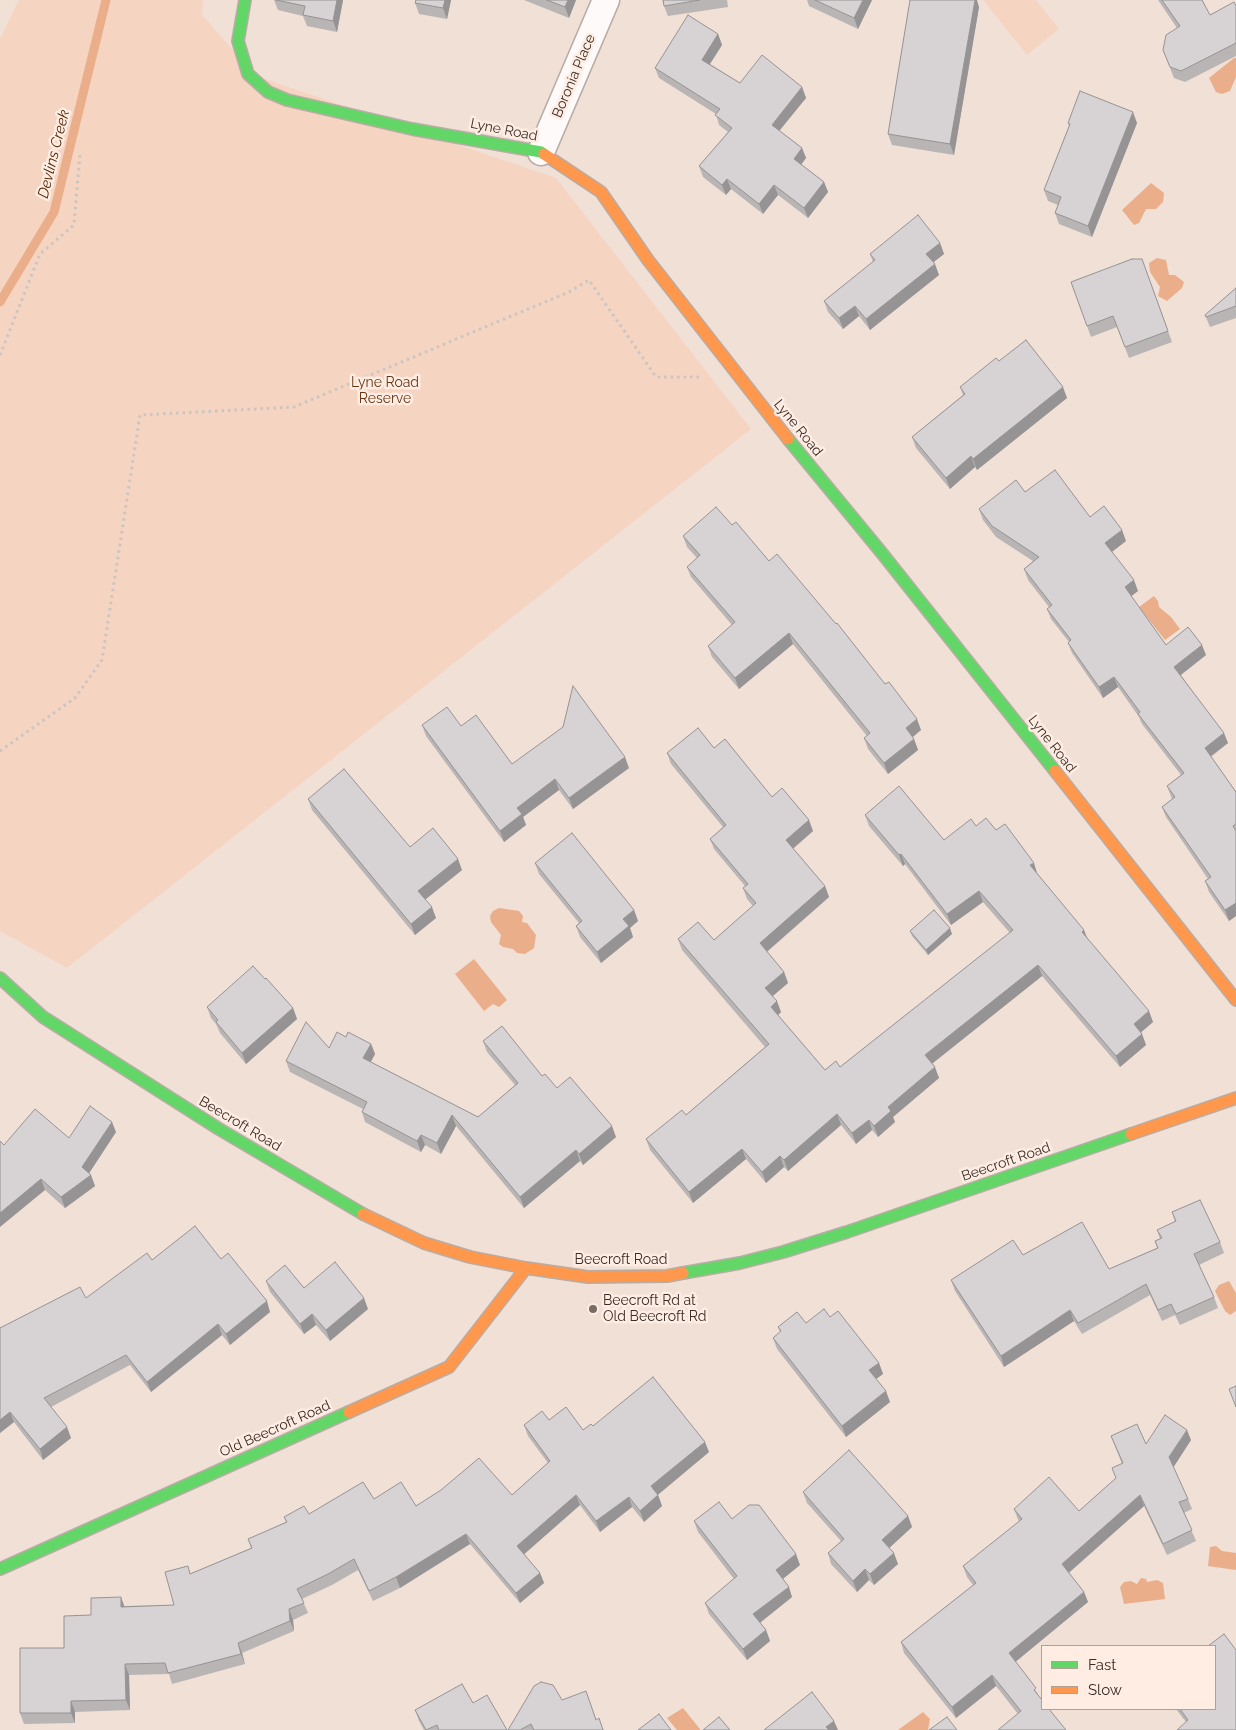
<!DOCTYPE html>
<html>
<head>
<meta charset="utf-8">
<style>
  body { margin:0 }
  #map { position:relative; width:1236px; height:1730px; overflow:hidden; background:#f0e0d6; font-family:Raleway,sans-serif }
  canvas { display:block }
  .legend { position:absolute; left:1041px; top:1645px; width:175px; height:65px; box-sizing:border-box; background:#ffede3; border:1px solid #afa098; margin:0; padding:6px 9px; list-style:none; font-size:15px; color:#382d27 }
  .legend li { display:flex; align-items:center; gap:10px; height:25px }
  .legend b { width:25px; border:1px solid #afa098 }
</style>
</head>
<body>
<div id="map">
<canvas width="1236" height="1730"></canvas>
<ul class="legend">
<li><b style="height:6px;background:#63d668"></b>Fast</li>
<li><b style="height:6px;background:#ff974d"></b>Slow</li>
</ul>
</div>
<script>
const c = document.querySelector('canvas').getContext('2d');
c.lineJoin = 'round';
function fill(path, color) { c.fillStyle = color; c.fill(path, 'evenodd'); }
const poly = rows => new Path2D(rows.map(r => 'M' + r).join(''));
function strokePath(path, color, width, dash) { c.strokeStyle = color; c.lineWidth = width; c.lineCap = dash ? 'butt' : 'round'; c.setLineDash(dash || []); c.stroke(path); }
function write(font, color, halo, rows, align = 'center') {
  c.font = font + ' Raleway,sans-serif'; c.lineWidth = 5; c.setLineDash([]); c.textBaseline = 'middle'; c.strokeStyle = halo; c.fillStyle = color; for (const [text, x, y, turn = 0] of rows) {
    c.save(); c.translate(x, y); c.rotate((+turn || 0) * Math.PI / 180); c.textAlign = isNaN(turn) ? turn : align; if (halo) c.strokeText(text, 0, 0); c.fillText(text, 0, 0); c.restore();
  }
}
fill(poly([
  [19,0,203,0,202,15,256,76,556,178,751,429,67,968,0,931,0,39],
  [983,0,1036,0,1059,29,1027,55]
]), '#f6d4c2');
fill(poly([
  [1234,58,1236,58,1236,77,1230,91,1222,94,1216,92,1209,78],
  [1151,183,1164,193,1163,202,1156,209,1146,209,1139,223,1134,225,1122,210],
  [1157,258,1166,260,1169,275,1175,275,1184,282,1182,288,1167,301,1158,296,1160,287,1150,272,1149,263],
  [1154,596,1158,601,1159,607,1171,617,1180,629,1165,640,1139,607],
  [499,908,519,911,523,916,522,922,527,923,536,935,534,948,525,954,517,953,513,949,503,947,499,944,501,935,491,922,490,916,493,911],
  [474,959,507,1000,499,1007,493,1004,484,1011,455,974],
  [1229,1281,1236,1293,1236,1311,1230,1315,1225,1311,1215,1291,1219,1285],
  [1216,1546,1222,1551,1236,1553,1236,1570,1208,1566,1210,1547],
  [1141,1578,1146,1579,1147,1582,1157,1580,1163,1583,1165,1599,1124,1604,1120,1587,1124,1582,1131,1581,1137,1584],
  [683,1708,700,1729,700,1730,677,1730,667,1718],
  [923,1712,930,1719,928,1730,898,1730]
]), '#eaae8a');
strokePath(poly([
  [0,302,54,212,106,0]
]), '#eaae8a', 9);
const street = poly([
  [541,152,606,0]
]);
const fast = poly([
  [245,0,238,41,248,74,268,92,287,100,412,129,541,152,544,154],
  [788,439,881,552,1055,771],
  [0,978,43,1017,219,1129,363,1214],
  [683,1273,740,1263,783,1252,847,1232,1131,1134],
  [0,1569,349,1412]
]);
const slow = poly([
  [544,154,601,192,648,260,788,439],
  [1055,771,1236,1000],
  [1131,1134,1236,1098],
  [363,1214,424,1243,470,1257,526,1268,588,1277,667,1276,683,1273],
  [349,1412,449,1367,526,1268]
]);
strokePath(street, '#b8aca4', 29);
strokePath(fast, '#b8aca4', 14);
strokePath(slow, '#b8aca4', 14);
strokePath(poly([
  [0,355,40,254,74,225,80,154],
  [0,751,75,698,102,660,140,415,294,407,569,292,589,280,656,377,703,377]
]), '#cbc5c1', 3, [2.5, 4]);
strokePath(street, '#fdfaf9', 26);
strokePath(fast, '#63d668', 11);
strokePath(slow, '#ff974d', 11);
fill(poly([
  [274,0,343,0,337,32,307,26,303,16,278,10],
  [416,0,451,0,447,19,419,14,415,3],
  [524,0,576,0,569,18],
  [663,0,727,0,728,7,668,16,664,6],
  [807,0,872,0,858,29,809,6],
  [1158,0,1202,0,1210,15,1236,6,1236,56,1185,82,1174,78,1163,50,1177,28],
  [979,7,954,155,892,145,888,134],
  [718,34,722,45,710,64,740,83,802,87,806,98,779,130,802,148,806,158,801,164,824,182,828,192,808,218,778,195,763,214,731,189,726,195,703,177,699,166,728,132,719,125,716,114,659,78,655,68],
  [1068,123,1137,123,1092,237,1059,224,1055,213,1058,205,1048,201,1044,190,1069,126],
  [940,243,944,254,933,262,939,275,870,330,859,316,843,329,828,312,824,301,873,262,870,254],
  [1142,259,1172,342,1129,358,1117,327,1091,337,1071,282],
  [1236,288,1236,318,1210,327,1205,315],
  [999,361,1067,398,977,470,975,467,950,489,916,448,912,437,963,395,960,387],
  [1025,492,1090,517,1126,541,1112,552,1138,591,1131,596,1166,645,1206,655,1181,675,1228,743,1211,757,1236,792,1236,916,1229,921,1209,892,1205,881,1208,879,1166,817,1162,807,1172,799,1167,786,1181,775,1142,724,1139,717,1118,687,1103,698,1072,653,1068,643,1069,642,1051,619,1047,609,1049,607,1028,580,1024,569,1033,561,996,537,983,520,979,509],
  [732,525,769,561,921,730,913,737,918,750,888,774,868,749,864,738,867,736,793,644,739,689,712,657,708,646,732,625,691,577,687,567,697,558,687,547,683,536],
  [422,725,461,726,512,764,629,768,573,809,559,790,523,817,526,825,504,842,426,736],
  [714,748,813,831,793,849,825,886,829,897,767,952,784,972,788,983,773,996,781,1012,778,1015,825,1070,840,1067,1010,933,983,902,951,925,905,864,903,866,869,826,865,815,944,840,976,826,996,830,1037,873,1088,939,1153,1022,1141,1032,1146,1045,1120,1067,1042,976,932,1064,939,1078,893,1117,895,1122,878,1137,872,1130,856,1144,841,1125,788,1171,784,1167,766,1183,746,1159,693,1203,650,1150,646,1139,686,1115,765,1047,682,950,678,939,714,940,753,906,747,899,743,888,745,886,714,849,710,839,723,827,671,764,667,753],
  [308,799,410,847,462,870,425,900,436,918,415,935,312,810],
  [535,863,634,910,638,921,630,928,633,937,601,963,580,937,576,926,579,923,539,874],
  [910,931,952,934,928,955,912,936],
  [265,979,293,1008,297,1019,246,1064,220,1033,216,1024,211,1018,207,1007],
  [346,1037,371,1044,375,1054,371,1062,478,1117,515,1085,487,1052,483,1041,542,1076,616,1137,583,1165,580,1161,524,1208,456,1126,441,1154,425,1145,421,1152,365,1122,362,1112,363,1109,290,1072,286,1061,329,1048],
  [116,1132,89,1173,95,1186,65,1208,45,1190,4,1145],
  [1172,1212,1220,1242,1224,1253,1199,1265,1214,1297,1218,1308,1180,1325,1175,1315,1162,1321,1150,1295,1082,1334,1074,1321,1004,1367,955,1291,951,1280,1023,1255,1109,1269,1157,1248,1155,1241,1160,1239,1157,1230,1175,1222],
  [221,1259,270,1312,230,1345,222,1335,151,1392,130,1365,51,1407,71,1438,43,1460,14,1422,0,1433,0,1328,86,1298],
  [266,1281,304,1288,368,1309,330,1341,316,1325,304,1334,270,1292],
  [830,1317,879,1363,883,1374,876,1379,890,1402,846,1437,777,1349,773,1338,780,1332,778,1327,806,1323],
  [549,1420,583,1430,593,1426,709,1452,658,1495,662,1506,644,1522,632,1507,600,1532,580,1505,524,1554,540,1573,544,1583,520,1603,470,1544,400,1588,373,1601,358,1570,332,1585,302,1599,308,1613,293,1620,294,1631,242,1653,245,1664,172,1684,169,1674,129,1675,130,1710,75,1712,75,1723,24,1724,20,1713,64,1648,91,1615,124,1606,174,1605,191,1574,251,1548,248,1539,286,1522,284,1517,309,1514,374,1499,416,1506,512,1495,548,1463,528,1436,524,1425],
  [1111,1436,1146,1444,1191,1440,1173,1467,1188,1499,1192,1509,1184,1513,1196,1541,1167,1555,1144,1506,1069,1573,1084,1592,1088,1602,1015,1661,1038,1694,1018,1714,996,1686,956,1718,904,1653,901,1642,973,1585,967,1577,963,1566,1019,1522,1014,1509,1079,1511,1116,1478,1112,1468,1122,1464],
  [803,1492,908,1516,912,1527,889,1548,898,1564,874,1585,869,1580,857,1592,831,1564,828,1553,841,1541,807,1503],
  [732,1519,800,1565,783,1579,792,1597,760,1623,766,1630,770,1641,747,1660,709,1614,705,1603,734,1579,698,1532,694,1521],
  [562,1700,590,1702,596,1720,604,1730,508,1730],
  [473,1703,507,1730,424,1730,419,1721,415,1710],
  [1176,1709,1215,1709,1236,1730,1186,1722]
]), '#b9b5b5');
fill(poly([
  [337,0,343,0,337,32,333,21],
  [445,0,451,0,447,19,443,8],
  [568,0,576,0,569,18,565,7],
  [863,0,872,0,858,29,854,18],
  [975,0,977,0,979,7,954,155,950,144],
  [718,34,722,45,706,70,702,60],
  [802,87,806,98,776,135,772,125],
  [1133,112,1137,123,1092,237,1088,226],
  [802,148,806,158,798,169,794,159],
  [727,179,731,189,726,195,722,185],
  [824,182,828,192,808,218,804,208],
  [774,185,778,195,763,214,759,204],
  [940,243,944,254,930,265,926,254],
  [935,264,939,275,870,330,866,319],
  [855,306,859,316,843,329,839,318],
  [1063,387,1067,398,977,470,973,459],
  [971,456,975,467,950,489,946,478],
  [1122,530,1126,541,1109,554,1105,543],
  [1134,580,1138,591,1129,598,1125,587],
  [789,633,793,644,739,689,735,678],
  [1202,645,1206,655,1178,677,1174,667],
  [1114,677,1118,687,1103,698,1099,687],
  [917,719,921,730,910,739,906,728],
  [1224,733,1228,743,1208,758,1205,748],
  [914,739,918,750,888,774,884,763],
  [625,757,629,768,573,809,569,798],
  [555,779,559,790,523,817,526,825,504,842,500,831,517,808],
  [809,820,813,831,790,851,786,840],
  [901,854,905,864,903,866,899,855],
  [458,859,462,870,422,902,418,891],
  [1034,863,1037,873,1034,876,1030,865],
  [825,886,829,897,764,954,760,943],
  [979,891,983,902,951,925,947,914],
  [1236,903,1236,916,1229,921,1225,910],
  [432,907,436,918,415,935,411,924],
  [634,910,638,921,630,928,633,937,601,963,597,952,623,919],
  [950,928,952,934,928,955,926,950],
  [1084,930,1088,940,1082,932],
  [1038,965,1042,976,929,1066,925,1055],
  [784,972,788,983,769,999,765,988],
  [777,1001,781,1012,775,1018,771,1007],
  [293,1008,297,1019,246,1064,242,1053],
  [1149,1011,1153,1022,1138,1035,1134,1024],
  [1142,1034,1146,1045,1120,1067,1116,1056],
  [371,1044,375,1054,367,1068,363,1058],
  [935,1067,939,1078,893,1117,895,1122,878,1137,874,1126,888,1107],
  [837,1114,841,1125,788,1171,784,1160],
  [452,1115,456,1126,441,1154,437,1143],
  [869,1120,872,1130,856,1144,852,1133],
  [112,1122,116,1132,86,1178,82,1167],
  [612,1126,616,1137,583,1165,579,1154],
  [421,1135,425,1145,421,1152,417,1141],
  [742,1149,746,1159,693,1203,689,1192],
  [576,1150,580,1161,524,1208,520,1197],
  [780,1156,784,1167,766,1183,762,1172],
  [91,1175,95,1186,65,1208,61,1197],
  [41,1179,45,1190,0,1227,0,1213],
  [364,1298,368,1309,330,1341,326,1330],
  [267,1301,270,1312,230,1345,226,1334],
  [1070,1310,1074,1321,1004,1367,1001,1356],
  [312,1314,316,1325,304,1334,300,1324],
  [218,1324,222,1335,151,1392,147,1382],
  [879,1363,883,1374,873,1381,869,1370],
  [886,1391,890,1402,846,1437,842,1426],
  [10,1412,14,1422,0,1433,0,1420],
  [67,1427,71,1438,43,1460,40,1449],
  [1187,1430,1191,1440,1173,1468,1169,1457],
  [705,1442,709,1452,655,1497,651,1486],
  [576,1495,580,1505,521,1557,517,1546],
  [658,1495,662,1506,644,1522,640,1511],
  [1140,1495,1144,1506,1066,1575,1062,1564],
  [629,1497,632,1507,600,1532,596,1521],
  [908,1516,912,1527,886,1551,882,1540],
  [466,1534,470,1544,400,1588,396,1577],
  [894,1553,898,1564,874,1585,870,1574],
  [796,1554,800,1565,780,1581,776,1570],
  [865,1569,869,1580,857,1592,853,1581],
  [540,1573,544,1583,520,1603,516,1593],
  [789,1587,792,1597,757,1625,753,1614],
  [1084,1592,1088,1602,1013,1664,1009,1653],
  [121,1597,125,1608,121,1607],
  [289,1609,293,1620,294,1631,290,1621],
  [766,1630,770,1641,747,1660,743,1649],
  [238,1643,242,1653,245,1664,241,1654],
  [125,1664,129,1675,130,1710,126,1700],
  [992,1675,996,1686,956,1718,952,1707],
  [71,1701,75,1712,75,1723,71,1713],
  [834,1721,838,1730,827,1730,826,1727]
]), '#969394');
const building = poly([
  [276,0,337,0,333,21,303,15,305,6,276,0],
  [416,0,445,0,443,8,415,3,416,0],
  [547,0,568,0,565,7,547,0],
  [663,0,700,0,664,6,663,0],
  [815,0,863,0,854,18,815,0],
  [910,0,975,0,950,144,888,134,910,0],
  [1162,0,1202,0,1210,15,1234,2,1236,6,1236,43,1181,71,1170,67,1163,50,1166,35,1180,26,1162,0],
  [688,15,718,34,702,60,740,83,762,55,802,87,772,125,802,148,794,159,824,182,804,208,774,185,759,204,727,179,722,185,699,166,732,128,715,115,720,109,655,68,688,15],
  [1080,91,1133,112,1088,226,1055,213,1061,197,1044,190,1070,124,1068,123,1080,91],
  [918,215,940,243,926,254,935,264,866,319,855,306,839,318,824,301,875,260,870,254,918,215],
  [1132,259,1142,259,1168,331,1125,347,1113,316,1087,326,1071,282,1132,259],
  [1236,288,1236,306,1206,317,1205,315,1236,288],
  [1026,340,1063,387,973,459,971,456,946,478,912,437,965,394,960,387,996,358,999,361,1026,340],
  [1055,470,1090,517,1104,506,1122,530,1105,543,1134,580,1125,587,1166,645,1188,627,1202,645,1174,667,1224,733,1205,748,1236,792,1236,824,1233,826,1236,831,1236,903,1225,910,1205,881,1211,877,1162,807,1175,797,1167,786,1184,773,1138,714,1140,712,1114,677,1099,687,1068,643,1071,640,1047,609,1052,605,1024,569,1039,557,992,526,979,509,1016,480,1025,492,1055,470],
  [716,507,732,525,736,522,769,561,777,554,836,624,837,623,885,684,889,682,917,719,906,728,914,739,884,763,864,738,870,733,789,633,735,678,708,646,735,622,687,567,700,555,683,536,716,507],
  [573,686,625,757,569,798,555,779,517,808,522,814,500,831,422,725,447,707,461,726,476,715,512,764,563,727,573,686],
  [698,728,714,748,725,739,772,797,782,788,809,820,786,840,825,886,760,943,784,972,765,988,777,1001,771,1007,825,1070,836,1061,840,1067,1013,930,979,891,947,914,901,854,899,855,865,815,899,786,944,840,971,819,976,826,986,818,996,830,1005,824,1034,863,1030,865,1084,930,1082,932,1149,1011,1134,1024,1142,1034,1116,1056,1038,965,925,1055,935,1067,888,1107,891,1111,874,1126,869,1120,852,1133,837,1114,784,1160,780,1156,762,1172,742,1149,689,1192,646,1139,682,1110,686,1115,769,1044,678,939,698,922,714,940,756,903,743,888,748,884,710,839,726,825,667,753,698,728],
  [344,769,410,847,433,828,458,859,418,891,432,907,411,924,308,799,344,769],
  [572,833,634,910,623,919,629,926,597,952,576,926,582,921,535,863,572,833],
  [934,910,950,928,926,950,910,931,934,910],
  [253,966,265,979,266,978,293,1008,242,1053,216,1022,218,1020,207,1007,253,966],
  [306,1022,329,1048,337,1032,346,1037,348,1032,371,1044,363,1058,478,1117,518,1083,483,1041,502,1026,542,1076,545,1074,557,1088,570,1077,612,1126,579,1154,576,1150,520,1197,452,1115,437,1143,421,1135,417,1141,362,1112,367,1102,286,1061,306,1022],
  [90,1106,112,1122,82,1167,91,1175,61,1197,41,1179,0,1213,0,1141,4,1145,35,1109,69,1138,90,1106],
  [1200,1200,1220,1242,1194,1254,1214,1297,1176,1314,1171,1304,1158,1310,1146,1284,1078,1323,1070,1310,1001,1356,951,1280,1013,1240,1023,1255,1082,1222,1109,1269,1158,1248,1155,1241,1162,1238,1157,1230,1176,1221,1172,1212,1200,1200],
  [195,1226,221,1259,228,1253,267,1301,226,1334,218,1324,147,1382,126,1355,44,1398,67,1427,40,1449,10,1412,0,1420,0,1328,80,1287,86,1298,147,1253,152,1260,195,1226],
  [335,1262,364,1298,326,1330,312,1314,300,1324,266,1281,285,1265,304,1288,335,1262],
  [824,1309,830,1317,838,1311,879,1363,869,1370,886,1391,842,1426,773,1338,781,1331,778,1327,797,1312,806,1323,824,1309],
  [653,1377,705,1442,651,1486,658,1495,640,1511,629,1497,596,1521,576,1495,517,1546,540,1573,516,1593,466,1534,396,1577,369,1591,354,1559,328,1574,297,1589,304,1603,289,1609,290,1621,238,1643,241,1654,168,1673,165,1663,125,1664,126,1700,71,1701,71,1713,20,1713,20,1648,64,1648,64,1616,91,1615,91,1598,121,1597,121,1607,174,1605,165,1572,188,1566,190,1574,252,1548,248,1539,287,1522,284,1517,304,1506,309,1514,363,1482,374,1499,401,1482,416,1506,441,1490,479,1458,512,1495,550,1461,524,1425,542,1411,549,1420,566,1407,583,1430,591,1424,593,1426,653,1377],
  [1236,1386,1236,1407,1229,1389,1236,1386],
  [1165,1415,1187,1430,1169,1457,1188,1499,1179,1502,1192,1530,1163,1544,1140,1495,1062,1564,1084,1592,1009,1653,1036,1688,1034,1690,1042,1700,1042,1709,1049,1709,1066,1730,998,1730,1021,1711,992,1675,952,1707,901,1642,976,1583,963,1566,1022,1519,1014,1509,1049,1477,1079,1511,1116,1478,1112,1468,1123,1463,1111,1436,1137,1424,1146,1444,1165,1415],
  [849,1450,908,1516,882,1540,894,1553,870,1574,865,1569,853,1581,828,1553,844,1539,803,1492,849,1450],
  [719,1502,732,1519,749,1505,759,1505,796,1554,776,1570,789,1587,753,1614,766,1630,743,1649,705,1603,737,1576,694,1521,719,1502],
  [1224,1634,1236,1650,1236,1730,1177,1730,1188,1720,1180,1709,1215,1709,1215,1646,1208,1646,1224,1634],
  [541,1682,553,1685,562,1700,586,1691,596,1720,599,1718,603,1730,534,1730,531,1724,520,1730,508,1730,534,1686,541,1682],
  [462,1684,473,1703,487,1695,507,1730,439,1730,437,1725,426,1730,415,1710,462,1684],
  [812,1692,834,1721,826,1727,829,1730,764,1730,812,1692],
  [659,1714,671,1730,638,1730,659,1714],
  [719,1717,730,1730,703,1730,719,1717],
  [947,1717,957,1730,929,1730,947,1717]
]);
fill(building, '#d7d2d3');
strokePath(building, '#969394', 1);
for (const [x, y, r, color] of [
  [593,1309,5,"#786c64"]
]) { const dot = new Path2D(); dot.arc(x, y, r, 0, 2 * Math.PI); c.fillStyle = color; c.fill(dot); strokePath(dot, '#ffede3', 2); }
write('14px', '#382d27', '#ffede3', [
  ["Boronia Place",574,76,-67],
  ["Lyne Road",504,130,11],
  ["Lyne Road",798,428,51],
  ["Lyne Road",1052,744,52],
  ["Beecroft Road",240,1124,31],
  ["Beecroft Road",1006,1162,-19],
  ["Beecroft Road",621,1260],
  ["Old Beecroft Road",275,1429,-24]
]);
write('14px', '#693614', '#ffede3', [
  ["Lyne Road",385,383],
  ["Reserve",385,399]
]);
write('14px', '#382d27', '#ffede3', [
  ["Beecroft Rd at",603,1301],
  ["Old Beecroft Rd",603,1317]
], 'left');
write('italic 15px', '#572601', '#ffede3', [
  ["Devlins Creek",54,154,-76]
]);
</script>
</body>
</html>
